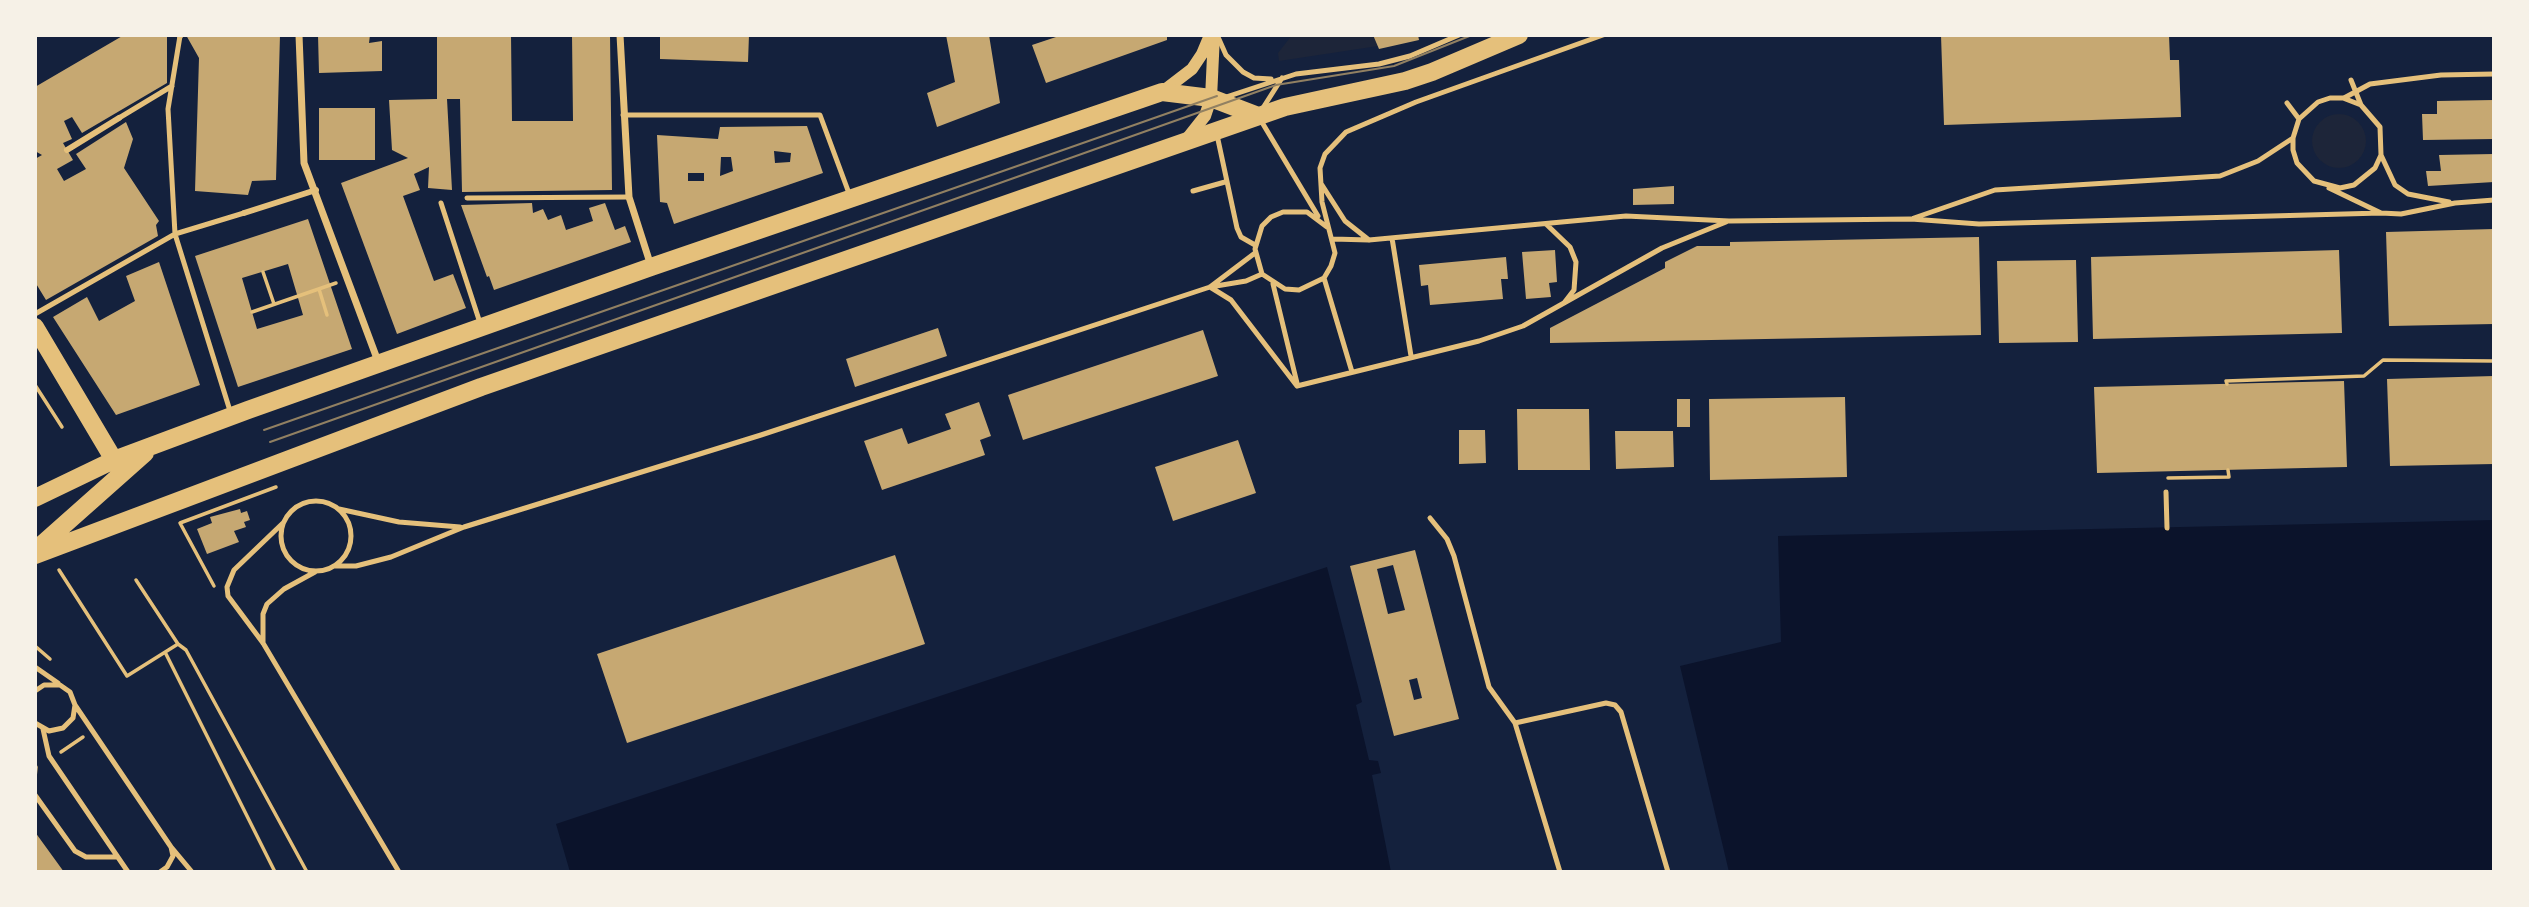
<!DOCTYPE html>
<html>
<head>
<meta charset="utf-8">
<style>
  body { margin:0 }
  #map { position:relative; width:2529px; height:907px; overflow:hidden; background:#14213d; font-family:"Open Sans",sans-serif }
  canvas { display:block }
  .frame { position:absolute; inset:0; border:37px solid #f6f1e7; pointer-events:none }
</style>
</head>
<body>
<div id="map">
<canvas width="2529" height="907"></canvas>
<div class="frame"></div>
</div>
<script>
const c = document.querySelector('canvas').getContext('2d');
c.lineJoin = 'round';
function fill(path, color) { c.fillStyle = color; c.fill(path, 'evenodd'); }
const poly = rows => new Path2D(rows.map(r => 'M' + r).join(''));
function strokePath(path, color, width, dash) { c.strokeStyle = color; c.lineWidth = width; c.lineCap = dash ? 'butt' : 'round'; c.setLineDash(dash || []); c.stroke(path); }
fill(poly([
  [1292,35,1373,35,1378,46,1279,61,1278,53],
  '2312 141a27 27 0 1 1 54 0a27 27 0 1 1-54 0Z'
]), '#1d2539');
fill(poly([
  [2494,520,2494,872,1729,872,1680,666,1781,642,1778,536],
  [1327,567,1362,702,1356,705,1369,760,1378,761,1381,773,1372,775,1391,872,570,872,556,824]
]), '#0b132b');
fill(poly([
  [124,35,167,35,167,83,82,133,72,117,64,121,72,139,63,143,73,160,57,169,64,181,86,169,76,154,126,122,133,139,124,168,159,221,156,225,158,236,46,300,35,282,35,159,42,155,35,151,35,87],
  [186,35,280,35,276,180,252,181,248,195,195,191,199,58],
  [318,35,370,35,369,43,382,41,382,71,319,73],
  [437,35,511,35,512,121,573,121,572,35,610,35,612,190,462,192,460,99,447,99,452,190,428,188,429,167,414,174,420,190,403,196,434,281,453,274,466,308,397,334,341,183,408,158,392,150,389,100,437,99],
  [660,35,749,35,748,62,660,59],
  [946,35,989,35,1000,103,937,127,927,93,955,82],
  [1062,35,1167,35,1167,40,1046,83,1032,45],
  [1373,35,1418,35,1419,40,1379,49],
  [1941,35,2169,35,2170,60,2179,60,2181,117,1944,125],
  [2494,100,2494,139,2423,140,2422,114,2437,114,2437,101],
  [319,108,375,108,375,160,319,160],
  [807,126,823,173,674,224,667,203,660,202,657,135,718,139,720,127],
  [774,151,791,153,790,162,775,163],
  [721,157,731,157,733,171,720,176],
  [688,173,704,173,704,181,688,181],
  [2494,154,2494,182,2428,186,2426,171,2441,171,2439,155],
  [1674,186,1674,204,1633,205,1633,189],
  [532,203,533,213,543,209,548,220,561,215,566,230,593,221,589,208,605,203,615,230,625,226,631,242,494,290,489,276,487,277,461,205],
  [308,219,352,349,238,387,195,256],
  [288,264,303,315,257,329,242,278],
  [2494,229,2494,324,2389,326,2386,232],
  [1979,237,1981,335,1550,343,1550,328,1665,268,1665,262,1697,246,1730,246,1730,242],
  [1555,250,1557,282,1549,283,1551,297,1526,299,1522,252],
  [2339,250,2342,333,2093,339,2091,257],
  [1506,257,1508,279,1501,279,1503,299,1430,305,1428,285,1421,286,1419,265],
  [2076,260,2078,342,1999,343,1997,261],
  [159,262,200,385,116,415,53,317,87,297,99,321,135,301,126,276],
  [938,328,947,356,855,387,846,359],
  [1203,330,1218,376,1023,440,1008,395],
  [2494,376,2494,464,2390,466,2387,379],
  [2344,381,2347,467,2097,473,2094,387],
  [1845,397,1847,477,1710,480,1709,399],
  [1677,399,1690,399,1690,427,1677,427],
  [979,402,991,436,980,440,985,455,882,490,864,441,902,428,908,444,951,429,945,414],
  [1517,409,1589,409,1590,470,1518,470],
  [1459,430,1485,430,1486,463,1459,464],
  [1615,431,1673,431,1674,467,1616,469],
  [1238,440,1256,493,1173,521,1155,467],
  [240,509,241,513,247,511,250,520,244,522,246,527,234,531,239,542,207,554,197,529,212,523,210,517],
  [1415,550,1459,719,1394,736,1350,566],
  [1393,565,1405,610,1388,614,1377,569],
  [1417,678,1422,698,1414,700,1409,680],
  [895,555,925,644,627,743,597,654],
  [35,832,64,872,35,872]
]), '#c6a872');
strokePath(poly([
  [263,272,274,304],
  [319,289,327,315],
  [252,312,336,283],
  [2227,384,2226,381,2364,376,2383,360,2494,361],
  [35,385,62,427],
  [2168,478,2229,477,2228,470],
  [59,570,127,676,178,644],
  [136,580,178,644,186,650,307,872],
  [214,586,180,523,276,487],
  [35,646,50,659],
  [165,652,275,872],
  [61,752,83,737],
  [35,777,36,767]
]), '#e5c07b', 3.5);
strokePath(poly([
  [180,36,168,109,175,234,231,414],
  [1218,37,1226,55,1243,72,1254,78,1271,79],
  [2351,80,2361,105,2380,127,2381,155,2375,168,2354,185,2340,188,2314,181,2297,163,2293,150,2293,138,2299,119,2318,102,2330,98,2343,98,2361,105],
  [1223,98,1296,74,1379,64,1410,56,1459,35],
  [2344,98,2370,84,2441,75,2494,74],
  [2287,103,2299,119],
  [1261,111,1282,78],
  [623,115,820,115,850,196],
  [119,118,172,86],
  [1260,119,1318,216],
  [1217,135,1237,228,1241,237,1255,245],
  [2381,155,2395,185,2408,194,2449,202],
  [1322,185,1345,221,1369,240],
  [2329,188,2381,213,2401,214,2455,203,2494,200],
  [1193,191,1225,182],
  [467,198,629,197],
  [441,203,481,326],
  [1914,218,1995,190,2220,176,2258,161,2293,138],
  [1546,224,1570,247,1576,262,1574,290,1564,303],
  [1327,227,1307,212,1283,212,1271,217,1262,226,1255,249,1262,274,1285,289,1299,290,1324,278,1331,266,1335,253,1322,202,1320,168,1325,154,1346,132,1416,102,1603,35],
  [1392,238,1411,356],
  [1333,239,1369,240,1626,216,1729,221,1911,219,1979,224,2381,213],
  [1324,278,1352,372],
  [1273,284,1297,383],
  [1210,287,1231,300,1297,386],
  [1210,287,1255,253],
  [35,314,175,234,244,213],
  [1297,386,1479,341,1523,326,1662,248,1726,222],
  [2166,492,2167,528],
  '281 536a35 35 0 1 1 70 0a35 35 0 1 1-70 0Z',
  [339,509,399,522,460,527],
  [1430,518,1447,539,1454,556,1489,687,1515,723,1560,872],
  [283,523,234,570,227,587,228,596,263,643,399,872],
  [334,566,356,566,391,557,464,527,761,435,1210,287,1246,281,1262,274],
  [263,643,263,614,267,604,284,589,315,572],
  [35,667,58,683],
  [35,691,44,685,60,685,70,692,75,705,73,718,63,728,49,731,35,723],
  [75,705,171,847,173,856,167,867,160,872],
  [1515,723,1606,703,1615,705,1621,712,1668,872],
  [43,729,49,756,128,872],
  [35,795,75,851,86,857,117,857],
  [172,848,192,872]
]), '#e5c07b', 5);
strokePath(poly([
  [179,35,180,36],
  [67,150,119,118],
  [244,213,316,190]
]), '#e5c07b', 6);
strokePath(poly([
  [299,35,304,163,379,364],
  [620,35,629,197,651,266]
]), '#e5c07b', 7);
strokePath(poly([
  [1162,92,1192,69,1202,54,1210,35],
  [1186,140,1205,116,1211,98,1214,35]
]), '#e5c07b', 12);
strokePath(poly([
  [35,327,114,460],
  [35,498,114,460,248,410,651,267,1162,92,1211,98,1258,116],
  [38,548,145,453],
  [35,555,481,387,1285,107,1405,81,1432,72,1519,35]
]), '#e5c07b', 18);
strokePath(poly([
  [264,430,1217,96],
  [270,442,1276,85,1394,66,1472,35]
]), '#918062', 2);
</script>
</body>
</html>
